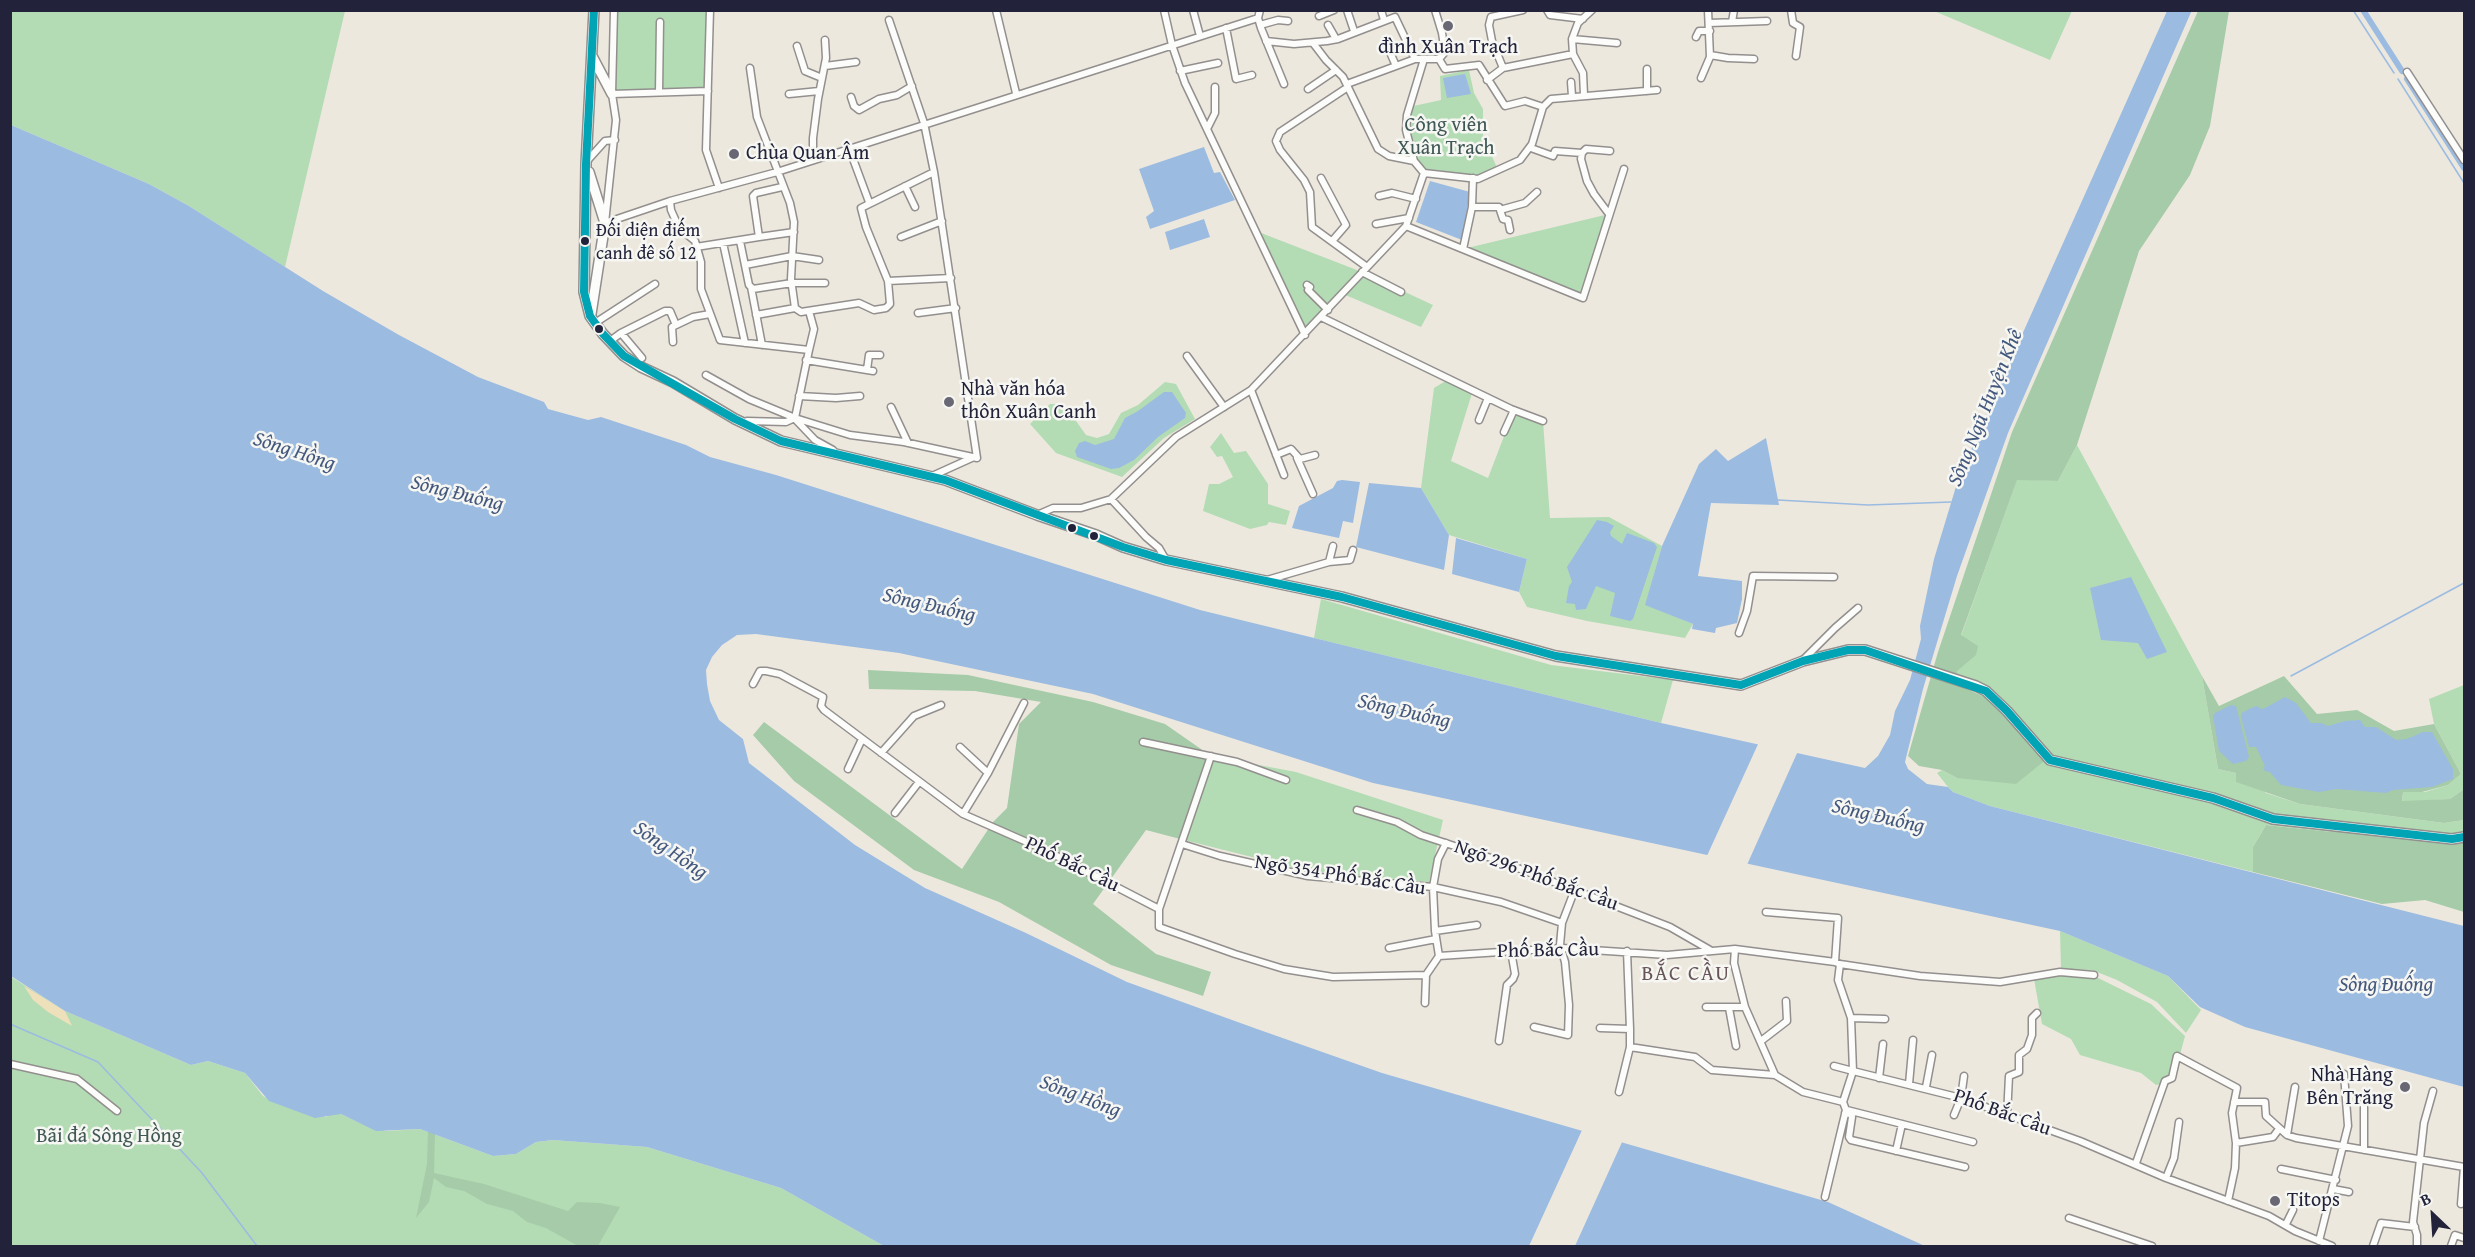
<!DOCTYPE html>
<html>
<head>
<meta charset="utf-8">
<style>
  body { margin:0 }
  #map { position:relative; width:2475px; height:1257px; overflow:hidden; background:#ede8de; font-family:"Gentium Book Plus",serif }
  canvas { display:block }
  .frame { position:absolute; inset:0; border:12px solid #22223b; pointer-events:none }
  .north { position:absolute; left:2403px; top:1185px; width:60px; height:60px; -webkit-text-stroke:4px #f6f6f2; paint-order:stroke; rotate:335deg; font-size:16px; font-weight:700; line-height:24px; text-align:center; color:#22223b }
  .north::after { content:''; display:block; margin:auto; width:21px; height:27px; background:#22223b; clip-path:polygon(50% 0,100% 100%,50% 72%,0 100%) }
</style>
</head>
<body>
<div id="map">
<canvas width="2475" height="1257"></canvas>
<div class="frame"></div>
<div class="north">B</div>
</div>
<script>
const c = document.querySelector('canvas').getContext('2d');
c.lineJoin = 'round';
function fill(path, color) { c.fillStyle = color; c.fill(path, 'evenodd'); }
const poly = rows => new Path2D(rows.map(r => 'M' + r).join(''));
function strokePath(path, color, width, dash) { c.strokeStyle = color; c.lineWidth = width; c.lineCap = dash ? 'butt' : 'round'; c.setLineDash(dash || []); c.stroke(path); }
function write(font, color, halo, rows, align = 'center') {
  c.font = font + ' "Gentium Book Plus",serif'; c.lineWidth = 5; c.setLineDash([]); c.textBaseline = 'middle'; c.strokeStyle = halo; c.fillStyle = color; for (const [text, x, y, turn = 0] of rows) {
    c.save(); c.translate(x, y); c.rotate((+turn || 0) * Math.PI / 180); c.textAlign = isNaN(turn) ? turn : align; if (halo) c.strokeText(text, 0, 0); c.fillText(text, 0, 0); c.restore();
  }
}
fill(poly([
  [11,11,345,11,285,267,189,206,149,184,11,125],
  [614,11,710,11,708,91,612,94],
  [1934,11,2072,11,2050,60],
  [1469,70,1474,93,1483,109,1483,136,1498,170,1478,179,1424,173,1414,161,1407,143,1409,107,1441,100,1440,76],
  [1609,214,1583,298,1463,249],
  [1256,231,1362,272,1433,305,1421,327,1343,294,1305,335],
  [1449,379,1473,390,1451,461,1488,478,1514,410,1543,421,1550,518,1609,517,1662,546,1646,604,1693,624,1685,638,1587,621,1527,607,1519,592,1527,559,1449,535,1421,488,1434,388],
  [1165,382,1176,384,1195,419,1164,438,1122,477,1056,453,1030,424,1050,404,1064,404,1086,435,1097,438,1109,434,1121,413,1138,405],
  [1221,433,1234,453,1246,451,1268,484,1268,504,1290,511,1286,525,1269,522,1267,525,1250,529,1203,511,1209,484,1219,484,1233,477,1222,456,1217,457,1210,447],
  [2077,445,2202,676,2218,769,2236,773,2266,793,2300,804,2444,823,2464,820,2464,837,2346,827,2333,832,2266,825,2253,847,2253,872,1990,806,1953,792,1948,787,1937,773,1942,770,1957,778,2034,768,2048,758,1979,693,1955,684,1961,636,2017,479,2058,481],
  [1321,599,1551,665,1673,680,1661,723,1314,638],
  [2464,685,2464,789,2450,799,2402,802,2403,792,2425,792,2448,785,2461,774,2434,724,2429,699],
  [1211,756,1296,772,1443,820,1429,882,1308,871,1184,840],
  [2060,931,2168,976,2201,1010,2186,1033,2157,1002,2117,980,2092,970,2061,969],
  [2059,974,2094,976,2151,1004,2185,1036,2173,1081,2156,1085,2141,1073,2080,1055,2071,1039,2042,1024,2034,979],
  [10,976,65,1011,191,1065,208,1061,245,1073,263,1096,278,1104,326,1117,331,1114,341,1114,358,1122,386,1131,420,1129,493,1156,516,1154,536,1142,553,1140,647,1147,781,1188,884,1246,11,1246]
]), '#b3dcb4');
fill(poly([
  [2198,11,2229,11,2210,126,2190,175,2139,251,2077,445,2058,481,2017,480,1961,635,1978,646,1976,655,1957,671,1956,684,1989,699,2048,758,2016,784,1957,778,1942,770,1919,766,1908,756,1938,652,2012,432],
  [868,670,968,675,1093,702,1165,724,1211,756,1184,840,1146,830,1093,904,1156,954,1211,972,1203,996,1111,965,999,902,914,870,794,781,753,735,764,722,962,869,993,822,1007,808,1019,724,1041,702,975,691,869,689],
  [2202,676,2219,706,2284,676,2317,714,2357,710,2394,731,2434,724,2461,774,2448,785,2422,792,2403,792,2402,801,2450,799,2464,789,2464,820,2444,823,2300,804,2236,782,2236,773,2218,769],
  [2266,825,2332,832,2346,827,2464,837,2464,912,2425,900,2382,904,2253,872,2253,847],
  [428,1131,435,1134,434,1173,484,1184,568,1211,577,1202,600,1203,620,1207,598,1246,578,1246,546,1228,527,1222,513,1211,487,1204,464,1191,446,1187,434,1178,429,1202,416,1218,427,1164]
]), '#a6cba8');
fill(poly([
  [24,986,65,1011,72,1026,48,1012,33,1000]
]), '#eee0bb');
fill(poly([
  [2192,10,2008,433,1957,576,1923,689,1905,762,1908,769,1927,784,1948,787,1953,792,1990,806,2464,926,2464,1087,2245,1027,2200,1007,2168,976,2060,931,1373,783,1093,694,899,653,756,634,737,635,722,645,712,657,706,670,707,684,710,701,719,720,743,739,749,763,855,845,925,888,1026,933,1127,982,1257,1029,1382,1073,1828,1202,1925,1246,884,1246,781,1188,647,1147,553,1140,536,1142,516,1154,493,1156,420,1129,376,1131,341,1114,315,1118,269,1101,245,1073,208,1061,191,1065,65,1011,11,976,11,125,149,184,189,206,323,291,399,335,478,377,544,402,548,409,588,420,601,417,686,445,710,457,776,475,1200,610,1661,723,1865,768,1878,756,1890,735,1895,711,1910,680,1921,639,1920,626,1934,559,1958,480,1991,404,2167,11],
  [1465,74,1471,94,1447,98,1443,78],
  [1204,147,1214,173,1220,172,1235,200,1150,229,1146,217,1154,211,1139,169],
  [1430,181,1470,192,1462,240,1416,222],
  [1204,219,1210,237,1170,250,1165,232],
  [1164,392,1172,392,1186,413,1185,418,1158,437,1134,460,1119,468,1111,469,1077,457,1075,451,1079,443,1085,441,1095,445,1114,439,1125,418,1138,411],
  [1766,438,1779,505,1711,503,1698,576,1742,581,1742,599,1737,623,1716,628,1715,633,1692,629,1693,624,1645,605,1662,546,1699,464,1716,449,1728,461],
  [1342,480,1360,482,1353,523,1343,521,1339,538,1292,528,1299,506,1333,488,1337,481],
  [1369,483,1421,488,1449,535,1444,570,1356,547],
  [1597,520,1607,522,1614,526,1610,532,1611,536,1622,544,1627,533,1654,543,1657,547,1633,619,1630,621,1610,616,1615,593,1596,586,1586,609,1576,610,1575,604,1566,603,1569,586,1572,582,1567,567],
  [1456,538,1527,559,1519,592,1452,574],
  [2131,577,2167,652,2147,659,2138,643,2101,640,2090,588],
  [2285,697,2296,703,2311,723,2321,723,2328,726,2345,721,2360,720,2365,727,2376,727,2396,740,2407,739,2423,732,2432,732,2453,769,2453,779,2432,787,2393,790,2386,793,2336,789,2319,792,2281,785,2270,772,2265,771,2263,768,2265,766,2256,747,2249,747,2241,717,2242,713,2251,708,2257,706,2261,709,2265,708],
  [2231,705,2236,706,2249,757,2246,761,2233,764,2219,751,2213,716,2215,713]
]), '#9bbbe1');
fill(poly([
  [1759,742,1798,751,1746,867,1706,858],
  [1583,1128,1623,1140,1575,1246,1529,1246]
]), '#ede8de');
strokePath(poly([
  [2353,10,2394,73],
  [2398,79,2464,183],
  [1778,500,1868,505,1951,502],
  [2291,676,2464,583],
  [10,1024,98,1062,202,1173,257,1246]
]), '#9bbbe1', 1.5);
strokePath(poly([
  [2363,10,2402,71],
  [2407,79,2464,168]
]), '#9bbbe1', 6);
const minor = poly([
  [614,10,612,94,616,120,605,223,670,201,777,172,1258,18],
  [710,10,706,150,719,188],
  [996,10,1016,93],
  [1164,10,1172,45,1185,83,1305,335],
  [1193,10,1200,36],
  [1260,10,1258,18,1261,28,1284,84],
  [1347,10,1354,31],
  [1381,10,1384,20],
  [1435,10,1442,33,1445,52,1439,59],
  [1547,10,1550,15,1583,19],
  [1791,10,1793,23,1800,27,1796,56],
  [1319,16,1334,10],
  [1732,22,1734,10],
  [1709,23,1767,21],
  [1260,25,1278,20,1288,21],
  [1328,25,1336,39],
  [1226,28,1236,79,1252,75],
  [1696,37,1699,31,1710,31],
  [1572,39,1617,43],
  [1266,41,1294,44,1327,41,1338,39,1395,17,1415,59],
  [1313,43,1326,60,1343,77,1378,149,1389,156,1414,161],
  [797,46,805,71,822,78],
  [1389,50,1396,66],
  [1710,55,1728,58,1754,59],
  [1439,59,1445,69,1479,65,1505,106,1525,101,1543,107],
  [825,66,856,62],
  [750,68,757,117,790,203,794,222,791,279,795,308],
  [1503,68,1492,41,1489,25,1491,17,1523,10],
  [1647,69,1647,91],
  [1180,71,1218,63],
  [2407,72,2464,160],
  [1701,78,1710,57,1708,10],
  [1487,80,1503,68,1573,54],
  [1571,82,1572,96],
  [1347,84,1415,59,1439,59],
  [1348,87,1280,132,1276,141,1280,150,1304,180,1310,192,1312,227,1367,267],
  [1308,89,1336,70],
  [659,92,660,22],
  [612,94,708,91],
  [789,94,819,91],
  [1584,95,1583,73,1573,54,1572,39,1578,23,1592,10],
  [851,97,854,106,859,110,879,99,897,95,912,86],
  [1207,129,1215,113,1215,87],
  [849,148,869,202],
  [1531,148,1553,156,1555,151,1582,153],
  [813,160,813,138,818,99,826,58,825,40],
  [587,161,605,141,615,140],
  [1424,173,1478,179,1520,160,1532,144,1543,107,1551,99,1657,90],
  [1321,178,1346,225,1333,240],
  [905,186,915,207],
  [1379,196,1392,193,1416,199],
  [670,201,671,210,679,228,695,241,701,262,701,289,720,340,809,350,795,418,786,422,747,421],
  [1472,207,1499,207,1503,219,1508,220,1510,230],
  [1500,210,1525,203,1537,192],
  [1609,214,1594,194,1587,181,1581,159,1582,153,1586,149,1610,151],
  [1376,224,1409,218],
  [1406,226,1583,298,1624,169],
  [759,237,794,232],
  [901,237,942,221],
  [740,241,749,285,753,289,792,283,825,283],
  [723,243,745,343],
  [696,247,759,237,753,196,756,193,782,187],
  [1463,249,1472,207,1473,178],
  [745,265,792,256,819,260],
  [1362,272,1401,292],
  [888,281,866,227,861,208,934,172],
  [1307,285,1310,287,1308,290,1328,310],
  [751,287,762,345],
  [918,313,956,308],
  [756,315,795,308,801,312,859,303,874,310,886,308,890,304,888,281,951,278],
  [1321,317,1511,409,1543,421],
  [595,323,655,284],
  [621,333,642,358],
  [610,341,621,333,665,311,670,311,676,325],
  [673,342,672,327,693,317,710,314],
  [809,350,814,329,809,311],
  [1187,356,1224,407],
  [806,360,873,371],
  [867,370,869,355,880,355],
  [706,375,749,399,795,418,850,435,904,442,977,458,934,172,924,123,889,20],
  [1251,390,1284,475],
  [799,396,836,398,860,396],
  [891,407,908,443],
  [795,419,815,440,833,450],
  [1479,420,1488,398],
  [1504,432,1514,410],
  [1276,455,1291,449,1300,459,1315,455],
  [1297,458,1313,494],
  [932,476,974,457],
  [1111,499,1146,537,1159,548,1166,560],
  [1037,515,1053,508,1081,508,1111,499,1176,437,1251,390,1406,226,1424,173,1414,161,1406,130,1407,115,1424,59],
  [1329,562,1350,560,1353,550],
  [1267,580,1329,562,1333,546],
  [1739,633,1747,611,1753,576,1834,577],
  [1804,659,1835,628,1858,608],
  [753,684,760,671,766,671,780,674,823,697,821,706,824,710,963,814,1045,850,1159,909,1159,927,1235,954,1284,969,1333,977,1426,975,1439,956,1562,948,1667,955,1735,949,1835,962,1840,964,1838,980,1851,1018,1853,1071,1961,1098,2080,1141,2166,1178,2269,1216,2295,1231,2332,1246],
  [1143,742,1237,762,1286,780],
  [960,747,988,773],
  [881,753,914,716,941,705],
  [848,769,862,739],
  [1357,810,1397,822,1421,835,1497,860,1670,927,1710,950],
  [895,813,919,782],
  [963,814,988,773,1024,703],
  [1446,843,1438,859,1433,887,1501,902,1562,923],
  [1182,844,1220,856,1308,876,1433,887,1435,931,1439,956],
  [1159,909,1211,756],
  [1766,912,1838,918,1835,962],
  [1435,931,1477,925],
  [1389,948,1436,939],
  [1735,949,1734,963,1745,1007,1775,1075,1803,1092,1843,1102],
  [1840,964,1920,976,2000,982,2060,972,2094,975],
  [1425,1003,1426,975],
  [1706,1007,1745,1007],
  [1729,1008,1736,1046],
  [1851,1018,1885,1019],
  [1534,1027,1568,1035,1569,1005,1565,962,1560,945,1562,923,1575,889],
  [1600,1028,1630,1029,1627,951],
  [1499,1041,1507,985,1513,979,1515,974,1511,951],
  [1761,1041,1787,1021,1786,1001],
  [1630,1047,1695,1057,1712,1070,1775,1075],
  [10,1064,77,1079,117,1111],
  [1879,1078,1883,1044],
  [1909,1084,1913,1040],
  [1926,1087,1932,1055],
  [1619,1092,1630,1047,1630,1029],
  [2234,1102,2265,1102,2266,1116,2287,1135,2296,1138,2464,1167],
  [1847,1110,1973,1142],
  [1845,1113,1851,1114,1852,1117,1849,1137,1851,1140,1965,1167],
  [1954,1115,1961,1098,1964,1076],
  [2007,1116,2009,1076,2019,1072,2019,1055,2027,1049,2032,1035,2032,1018,2037,1013],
  [2287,1135,2295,1087],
  [2236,1143,2273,1137,2279,1129],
  [2364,1150,2364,1102],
  [1896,1151,1902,1124],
  [2136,1163,2165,1081,2172,1078,2177,1056,2237,1088,2232,1113,2236,1143,2235,1168,2228,1201],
  [2281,1169,2336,1180],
  [2166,1178,2174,1158,2179,1122],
  [2333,1189,2349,1192],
  [1825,1197,1846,1110,1843,1102,1853,1071,1834,1066],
  [2461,1204,2464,1167],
  [2069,1218,2152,1246],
  [2286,1224,2293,1210],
  [2319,1241,2348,1126,2344,1074],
  [2373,1246,2381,1223,2415,1227],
  [2417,1246,2417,1235,2413,1222,2424,1123,2433,1091],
  [2451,1246,2455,1235,2464,1238]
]);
const primary = poly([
  [594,10,586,164,584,292,590,316,603,334,624,356,641,367,673,382,735,419,781,441,945,480,1037,515,1096,535,1123,547,1166,560,1342,597,1556,656,1741,685,1803,661,1848,650,1865,650,1976,686,1986,691,2007,711,2050,760,2213,798,2273,819,2452,839,2464,837],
  [592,56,612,94],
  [589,172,605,223,591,314]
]);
strokePath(minor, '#928f8e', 9);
strokePath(primary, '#928f8e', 12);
strokePath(minor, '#fcfcfa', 6);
strokePath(primary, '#fcfcfa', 9);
strokePath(poly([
  [594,10,586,164,584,292,590,316,603,334,624,356,735,419,781,441,945,480,1123,547,1166,560,1342,597,1556,656,1741,685,1803,661,1848,650,1865,650,1986,691,2007,711,2050,760,2213,798,2273,819,2452,839,2464,837]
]), '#00a4b4', 8);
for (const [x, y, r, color] of [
  [1448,26,6,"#696774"],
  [734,154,6,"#696774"],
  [585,241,5,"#22223b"],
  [599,329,5,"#22223b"],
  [949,402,6,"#696774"],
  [1072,528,5,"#22223b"],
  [1094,536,5,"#22223b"],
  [2405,1087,6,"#696774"],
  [2275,1201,6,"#696774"]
]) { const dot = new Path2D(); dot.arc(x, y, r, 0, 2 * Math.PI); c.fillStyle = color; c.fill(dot); strokePath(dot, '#f6f6f2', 2); }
write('18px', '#22223b', '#f6f6f2', [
  ["Đối diện điếm",596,231],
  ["canh đê số 12",596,254]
], 'left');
write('20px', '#22223b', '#f6f6f2', [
  ["đình Xuân Trạch",1448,48,"center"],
  ["Chùa Quan Âm",746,154],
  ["Nhà văn hóa",961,390],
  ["thôn Xuân Canh",961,413],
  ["Nhà Hàng",2393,1076,"right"],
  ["Bên Trăng",2393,1099,"right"],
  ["Titops",2287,1201]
], 'left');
write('20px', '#3f5755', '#f6f6f2', [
  ["Công viên",1446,126],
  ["Xuân Trạch",1446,149],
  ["Bãi đá Sông Hồng",109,1137]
]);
write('20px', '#22223b', '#f6f6f2', [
  ["Phố Bắc Cầu",1072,865,26],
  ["Ngõ 354 Phố Bắc Cầu",1340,876,9],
  ["Ngõ 296 Phố Bắc Cầu",1536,876,20],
  ["Phố Bắc Cầu",1548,951,-1],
  ["Phố Bắc Cầu",2002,1113,20]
]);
write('italic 21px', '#44587e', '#f6f6f2', [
  ["Sông Ngũ Huyện Khê",1986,408,-68],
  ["Sông Hồng",294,452,18],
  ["Sông Đuống",457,494,14],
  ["Sông Đuống",929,606,13],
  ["Sông Đuống",1404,712,13],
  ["Sông Đuống",1878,817,13],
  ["Sông Hồng",670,851,35],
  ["Sông Đuống",2386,986],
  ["Sông Hồng",1080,1097,21]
]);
c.letterSpacing = '1.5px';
write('21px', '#675459', '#f6f6f2', [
  ["BẮC CẦU",1686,975]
]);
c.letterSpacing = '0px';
</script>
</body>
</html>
